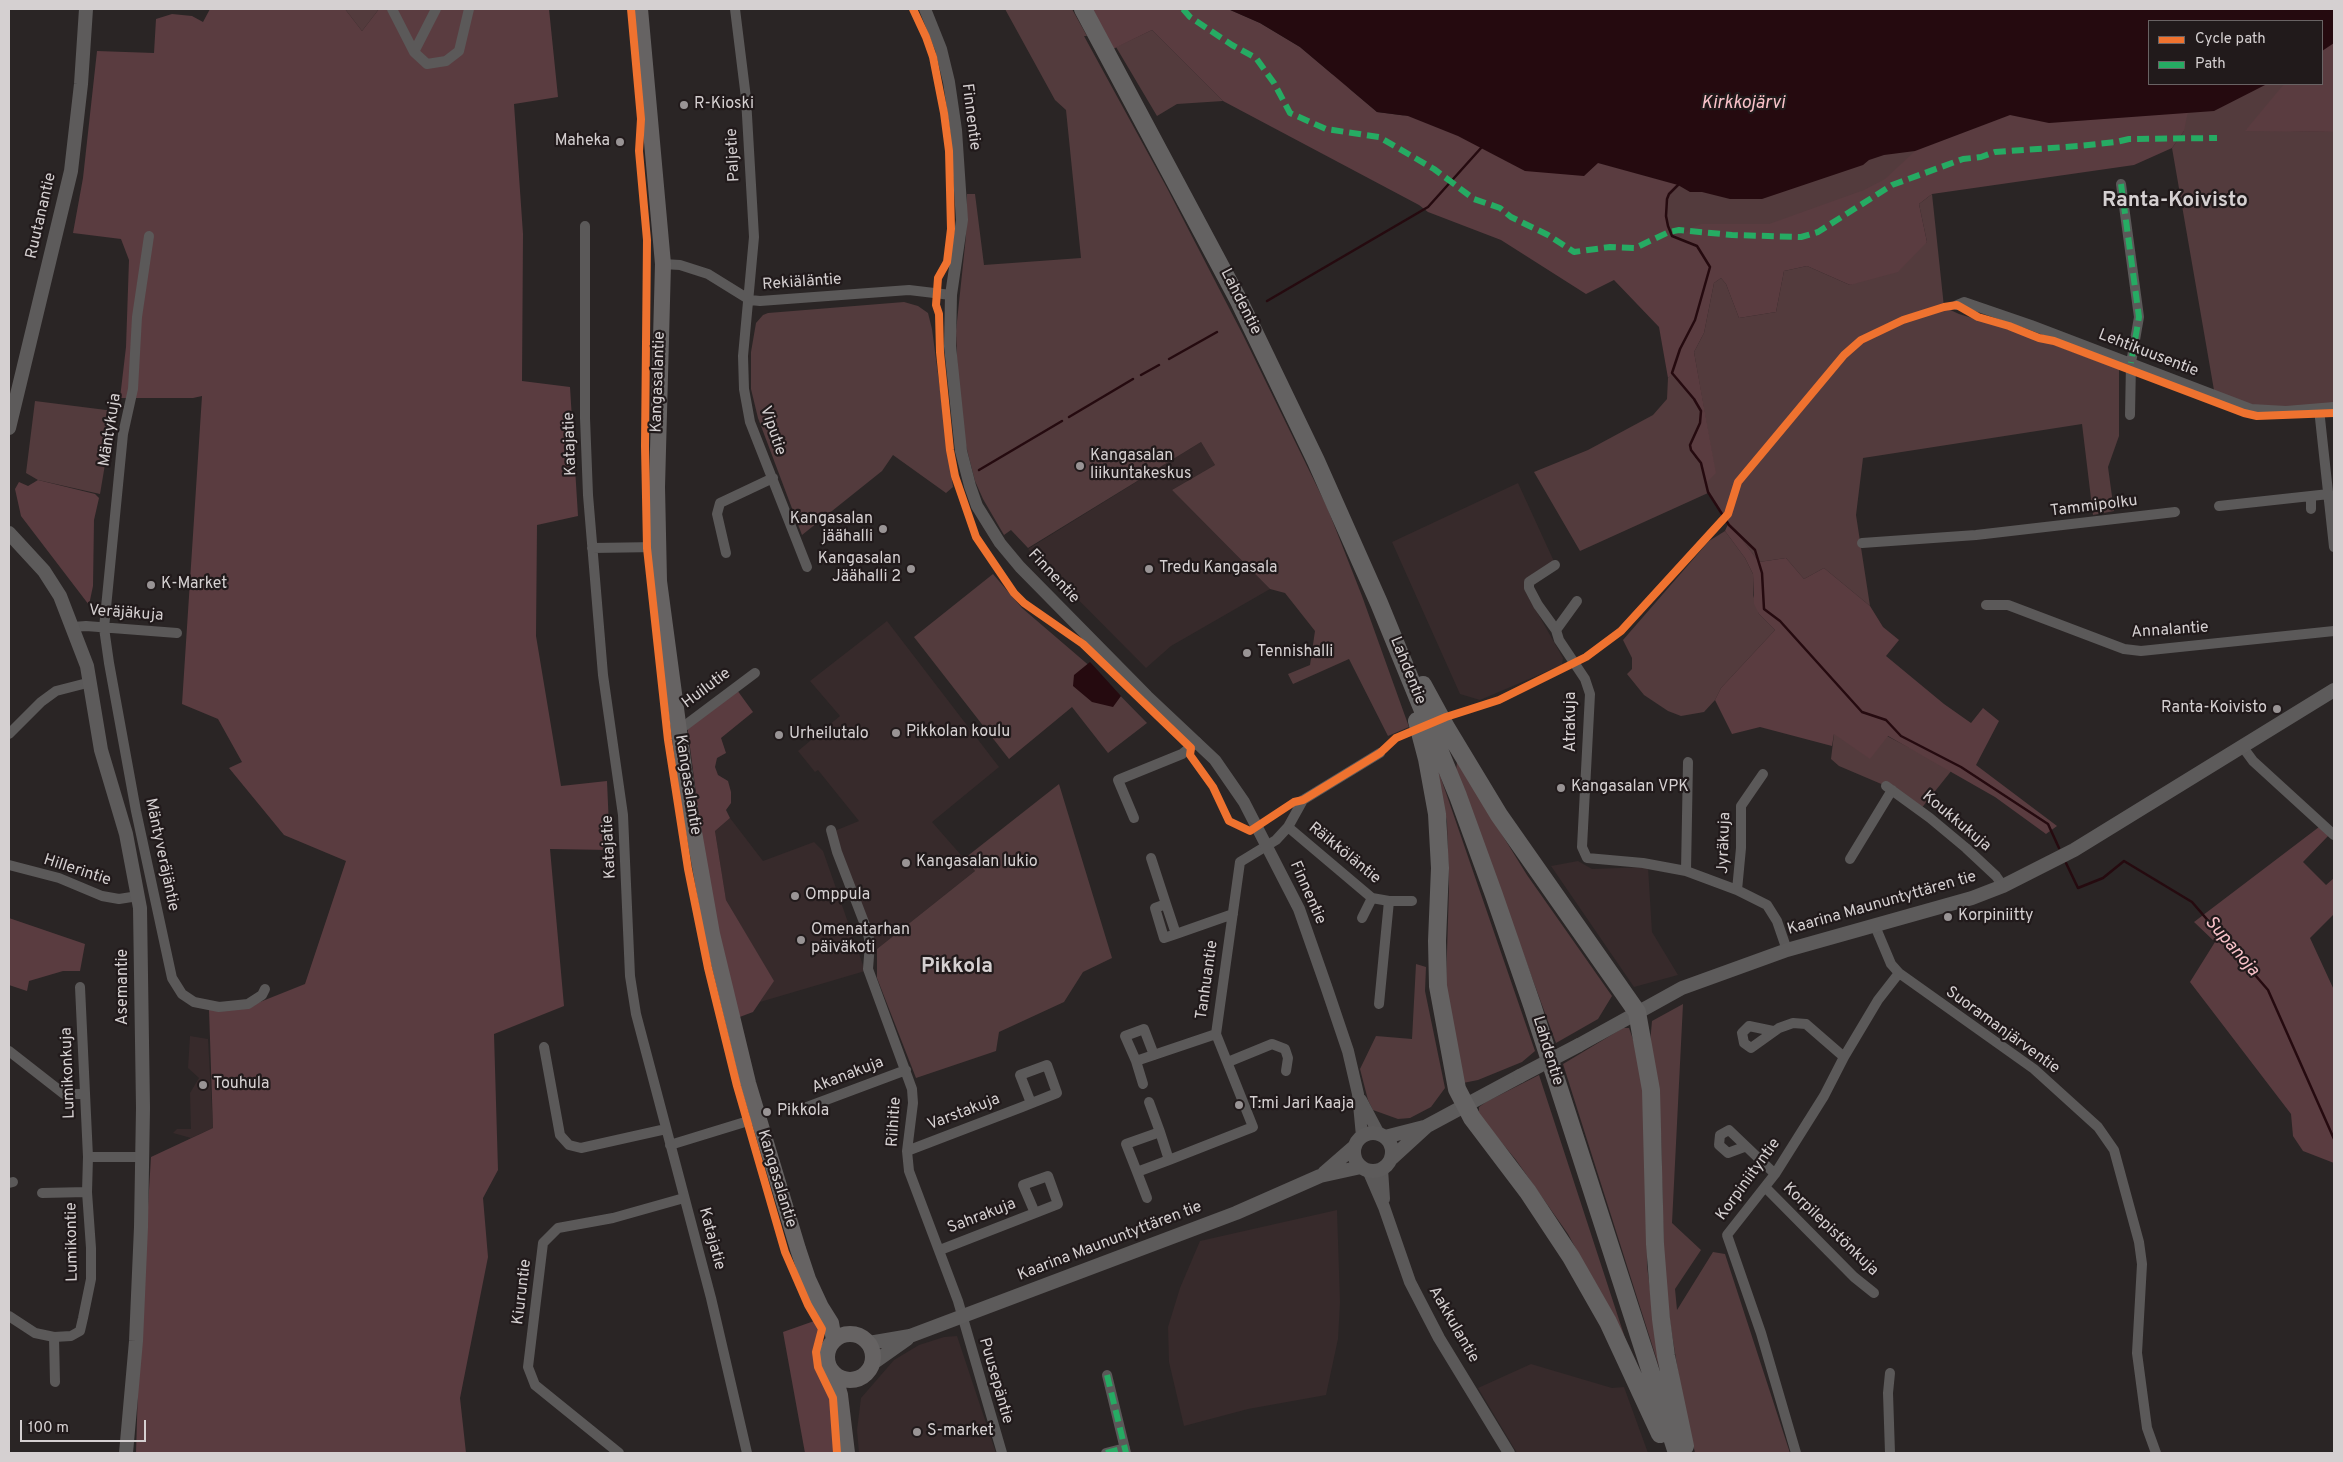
<!DOCTYPE html>
<html>
<head>
<meta charset="utf-8">
<style>
  body { margin:0 }
  #map { position:relative; width:2343px; height:1462px; overflow:hidden; background:#2a2525; font-family:Overpass,sans-serif }
  canvas { display:block }
  .frame { position:absolute; inset:0; border:10px solid #d5d0d1; pointer-events:none }
  .legend { position:absolute; left:2148px; top:20px; width:175px; height:65px; box-sizing:border-box; background:#211a1b; border:1px solid #696364; margin:0; padding:6px 9px; list-style:none; font-size:15px; color:#d5d0d1 }
  .legend li { display:flex; align-items:center; gap:10px; height:25px }
  .legend b { width:25px; border:1px solid #696364 }
  .scale { position:absolute; left:20px; top:1420px; width:126px; height:22px; box-sizing:border-box; border:2px solid #d5d0d1; border-top:0; padding-left:6px; font-size:15px; line-height:18px; white-space:nowrap; color:#d5d0d1; -webkit-text-stroke:4px #211a1b; paint-order:stroke }
</style>
</head>
<body>
<div id="map">
<canvas width="2343" height="1462"></canvas>
<div class="frame"></div>
<ul class="legend">
<li><b style="height:6px;background:#ef722f"></b>Cycle path</li>
<li><b style="height:6px;background:#26ab63"></b>Path</li>
</ul>
<div class="scale">100 m</div>
</div>
<script>
const c = document.querySelector('canvas').getContext('2d');
c.lineJoin = 'round';
function fill(path, color) { c.fillStyle = color; c.fill(path, 'evenodd'); }
const poly = rows => new Path2D(rows.map(r => 'M' + r).join(''));
function strokePath(path, color, width, dash) { c.strokeStyle = color; c.lineWidth = width; c.lineCap = dash ? 'butt' : 'round'; c.setLineDash(dash || []); c.stroke(path); }
function write(font, color, halo, rows, align = 'center') {
  c.font = font + ' Overpass,sans-serif'; c.lineWidth = 4.5; c.setLineDash([]); c.textBaseline = 'middle'; c.strokeStyle = halo; c.fillStyle = color; for (const [text, x, y, turn = 0] of rows) {
    c.save(); c.translate(x, y); c.rotate((+turn || 0) * Math.PI / 180); c.textAlign = isNaN(turn) ? turn : align; if (halo) c.strokeText(text, 0, 0); c.fillText(text, 0, 0); c.restore();
  }
}
fill(poly([
  [1201,442,1215,465,1172,490,1270,589,1171,646,1146,668,1028,549],
  [1518,483,1557,568,1524,589,1563,658,1562,665,1480,700,1460,694,1392,542],
  [887,621,999,767,932,822,975,871,877,949,870,943,832,832,859,821,818,770,815,772,798,751,840,716,810,681],
  [730,818,763,861,814,842,823,851,865,971,760,1002,773,981,726,900,715,831],
  [1578,861,1592,869,1648,867,1652,932,1678,975,1634,987,1551,866],
  [190,1036,208,1039,213,1128,191,1138,173,1133,177,1129,191,1129,190,1093,199,1078,188,1068],
  [1337,1210,1340,1302,1338,1339,1326,1395,1248,1409,1184,1426,1169,1362,1168,1327,1180,1288,1200,1241],
  [957,1336,996,1453,859,1453,857,1430,861,1398,894,1360,919,1345,944,1337],
  [1531,1364,1612,1388,1624,1387,1648,1453,1517,1453,1478,1388]
]), '#372a2b');
fill(poly([
  [345,9,379,9,362,31],
  [1005,9,1072,9,1087,36,1084,36,1167,188,1243,335,1327,507,1362,596,1409,727,1388,736,1349,659,1293,684,1288,674,1310,665,1315,631,1285,593,1270,589,1172,490,1215,465,1201,442,1028,548,1011,530,1004,535,983,499,975,481,964,438,958,385,956,331,966,236,967,194,975,194,984,265,1081,258,1066,110,1055,100],
  [2334,9,2334,95,2246,130,2334,132,2334,407,2263,410,2215,396,2172,148,2184,131,1977,167,1710,261,1525,176,1322,75],
  [2149,21,2322,21,2322,84,2149,84],
  [1152,30,1223,101,1177,104,1157,116,1116,47],
  [1932,194,1944,307,1959,314,2027,335,2119,369,2119,436,2108,467,2114,511,2093,515,2082,424,1863,458,1856,515,1870,606,1824,568,1804,579,1786,558,1759,562,1723,515,1708,493,1580,551,1534,472,1588,450,1653,415,1667,399,1668,378,1672,373,1694,399,1701,411,1700,423,1693,437,1695,457,1701,463,1702,469,1715,472,1694,352,1704,333,1714,283,1721,278,1726,284,1739,318,1776,312,1784,271,1807,266,1850,285,1927,242,1919,204],
  [904,302,918,306,928,313,932,329,953,487,946,493,893,455,882,471,802,535,758,418,751,389,751,352,756,323,763,315,768,313],
  [35,401,114,411,100,494,38,480,26,473],
  [1725,531,1745,558,1753,574,1753,595,1759,614,1775,630,1721,688,1715,700,1704,712,1681,716,1668,711,1644,695,1627,674,1632,669,1632,658,1623,640,1709,541],
  [993,574,1022,608,1099,674,1147,723,1108,753,1072,707,1009,759,914,637],
  [1834,734,1887,736,1952,770,1920,810,1886,786,1839,766,1831,759],
  [1435,761,1535,1051,1522,1062,1478,1080,1463,1083,1446,984,1449,888,1447,822],
  [1457,762,1527,875,1612,996,1598,1019,1556,1043,1456,771],
  [1059,784,1112,958,1083,972,1064,1002,999,1032,996,1051,916,1078,877,978,877,949,975,871,965,858],
  [1416,964,1426,967,1425,991,1445,1088,1431,1107,1410,1118,1398,1119,1373,1110,1368,1100,1360,1069,1376,1036,1412,1039],
  [1683,1004,1672,1223,1701,1250,1675,1289,1677,1310,1713,1252,1725,1254,1790,1453,1695,1453,1681,1390,1670,1322,1664,1263,1661,1134,1650,1043,1652,1021],
  [1623,1028,1629,1028,1636,1048,1646,1102,1647,1266,1661,1373,1563,1064],
  [1539,1075,1626,1341,1568,1234,1516,1160,1479,1115,1479,1107,1486,1102]
]), '#533b3d');
fill(poly([
  [210,9,345,9,362,31,379,9,549,9,558,97,514,104,523,234,522,381,570,387,578,516,537,525,536,636,561,786,607,781,610,850,550,849,564,1006,494,1034,498,1170,483,1198,488,1257,460,1398,466,1453,136,1453,139,1355,151,1157,213,1128,209,1009,250,1006,305,984,346,861,284,835,229,768,242,762,218,719,182,704,202,396,193,398,120,398,126,347,129,260,121,239,73,233,83,178,97,51,154,53,156,19,172,14,192,16,203,22],
  [1090,9,1228,9,1260,23,1300,47,1377,112,1408,116,1458,136,1525,171,1598,163,1678,185,1669,194,1666,216,1672,236,1677,239,1691,228,1701,224,1769,224,1864,190,1885,179,1915,151,2010,115,2049,123,2188,112,2184,131,2172,148,2134,165,1932,194,1919,204,1927,242,1898,272,1850,285,1807,266,1784,271,1776,312,1739,318,1726,284,1721,278,1714,283,1704,333,1694,352,1716,473,1706,483,1701,463,1691,450,1690,445,1700,423,1701,411,1694,399,1672,374,1668,378,1659,327,1614,280,1586,294,1501,240,1428,212,1419,205,1223,101,1152,30,1113,49],
  [2334,43,2334,132,2245,131,2284,84,2322,84,2322,51],
  [38,480,95,494,99,498,94,520,93,586,89,605,21,516,15,489,19,482,28,486],
  [1729,522,1759,562,1786,558,1804,579,1824,568,1870,606,1883,627,1899,640,1886,656,1944,704,1971,723,1983,708,1999,721,1976,765,2057,826,2046,834,1995,797,1888,736,1870,759,1834,734,1832,746,1760,727,1732,734,1715,700,1721,688,1775,630,1759,614,1754,604,1753,574,1745,558,1725,531],
  [737,690,753,712,721,738,726,753,717,758,715,767,718,775,728,781,731,792,731,803,726,810,730,818,715,831,726,900,774,981,753,1012,737,1018,714,932,687,724],
  [2319,827,2329,835,2303,862,2326,885,2334,878,2334,914,2310,938,2334,990,2334,1163,2303,1151,2293,1136,2291,1114,2190,982,2215,942,2194,922],
  [9,918,85,944,80,971,63,971,29,981,27,991,9,985],
  [817,1320,822,1329,816,1352,818,1367,833,1398,839,1453,805,1453,783,1332]
]), '#5a3c40');
fill(poly([
  [1228,9,2334,9,2334,43,2322,51,2322,21,2149,21,2149,84,2267,84,2214,111,2049,123,2010,115,1915,151,1884,155,1869,160,1863,165,1762,199,1730,199,1702,192,1690,192,1678,185,1598,163,1584,176,1525,171,1458,136,1408,116,1377,112,1300,47,1260,23],
  [1090,662,1121,696,1113,707,1092,702,1073,686,1074,675]
]), '#250a0f');
strokePath(poly([
  [1678,185,1669,194,1667,199,1666,216,1668,226,1672,236,1697,246,1710,267,1695,320,1680,349,1672,373,1694,399,1701,411,1700,423,1690,445,1691,450,1701,463,1708,492,1729,525,1755,550,1762,573,1764,609,1780,621,1862,712,1886,720,1901,736,1961,767,2048,824,2059,848],
  [1267,301,1428,207,1481,148],
  [1169,359,1217,332],
  [1141,375,1159,365],
  [1069,417,1133,379],
  [979,470,1062,421],
  [2066,863,2078,888,2103,878,2124,861,2192,902,2268,990,2334,1139]
]), '#250a0f', 2.5);
strokePath(poly([
  [392,9,414,52,427,64,446,61,459,51,469,9],
  [735,9,746,98,754,237,743,356,744,389,750,422,807,567],
  [414,52,436,9],
  [2121,184,2139,317,2131,363,2130,415],
  [585,226,585,418,588,495,603,675,623,815,630,976,636,1014,711,1298,747,1453],
  [149,236,137,317,133,389,123,434,104,628,109,663,136,811,172,978,182,994,194,1002,219,1007,248,1004,262,995,265,989],
  [663,264,680,265,708,274,750,300,760,301,909,290,951,295],
  [1957,305,1964,302,2031,325,2251,409,2286,411,2334,407],
  [2319,409,2334,547],
  [2311,496,2311,509],
  [2219,506,2329,494],
  [1862,543,1976,535,2175,512],
  [592,548,658,547],
  [726,553,717,514,720,503,773,478],
  [1555,565,1529,582,1529,588,1538,605,1556,630],
  [1577,601,1556,630,1559,640,1585,679,1590,694,1582,847,1587,858,1643,863,1686,871,1737,890,1767,905,1777,921,1787,950],
  [1986,605,2008,605,2124,649,2141,651,2334,631],
  [73,627,86,626,177,633],
  [679,730,755,673],
  [9,734,41,702,56,691,91,682],
  [2242,746,2253,761,2334,835],
  [1886,786,1930,818,1966,848,1996,876,2003,886],
  [1134,818,1118,780,1182,754,1197,742],
  [1288,827,1372,898,1389,901,1412,901],
  [831,830,837,852,867,930,870,943,868,969,912,1089,913,1103,907,1151,909,1171,958,1301,1002,1453],
  [1151,858,1166,904],
  [1850,859,1892,790],
  [9,865,59,878,102,896,119,899,138,896],
  [1686,871,1688,762],
  [1737,890,1741,848,1741,806,1763,774],
  [1362,918,1372,898],
  [1875,926,1891,964,1899,973,2034,1069,2098,1127,2114,1150,2139,1242,2142,1264,2137,1353,2147,1428,2156,1453],
  [1176,934,1166,904,1155,908,1164,938,1176,934,1233,914],
  [1379,1004,1389,901],
  [1773,1031,1749,1026,1742,1033,1744,1043,1751,1048,1779,1028,1793,1023,1806,1024,1844,1057],
  [544,1047,560,1135,569,1145,581,1148,666,1129],
  [9,1051,64,1094,84,1094],
  [1154,1055,1144,1029,1125,1036,1136,1061,1216,1034],
  [1136,1061,1143,1084],
  [1228,1062,1272,1044,1285,1049,1288,1058,1286,1071],
  [1149,1102,1160,1132],
  [799,1110,906,1070],
  [670,1145,758,1118],
  [1744,1147,1728,1153,1719,1145,1720,1135,1729,1130,1775,1174],
  [907,1151,1022,1107,1057,1093,1047,1065,1020,1075,1031,1103],
  [88,1157,142,1157],
  [1169,1160,1160,1132,1126,1144,1137,1172,1169,1160,1253,1127,1216,1034,1240,862,1276,840,1288,827,1303,800,1380,753],
  [1137,1172,1147,1198],
  [9,1183,13,1182],
  [1765,1187,1854,1277,1874,1293],
  [42,1193,87,1192],
  [940,1250,1035,1213,1058,1204,1048,1176,1023,1185,1035,1213],
  [9,1316,35,1333,54,1337,71,1336,80,1331,83,1318,91,1279,91,1248,87,1192,88,1157,80,987],
  [54,1337,55,1382],
  [1107,1375,1126,1453],
  [619,1453,535,1385,528,1367,543,1243,558,1228,613,1218,684,1198],
  [1106,1453,1125,1448],
  [1796,1453,1761,1333,1727,1235,1775,1174,1824,1096,1844,1057,1878,1000,1899,973],
  [1890,1453,1888,1393,1890,1373]
]), '#5b5959', 10);
strokePath(poly([
  [925,9,941,49,949,82,956,130,962,220,951,295,950,346,961,451,970,486,977,506,1000,543,1020,567,1147,696,1215,760,1244,802,1299,909,1326,986,1348,1051,1358,1094,1362,1136],
  [1361,1100,1379,1134],
  [1382,1169,1384,1199],
  [1368,1170,1384,1207,1410,1282,1439,1338,1509,1453]
]), '#5b5959', 12);
strokePath(poly([
  [9,428,71,171,81,84,86,9],
  [9,533,44,571,60,596,87,666,101,750,126,834,140,908,143,1108,141,1227,136,1341,126,1453],
  [1579,1045,1682,988,1787,950,1972,898,2003,886,2074,850,2334,690],
  '1354 1152a19 19 0 1 1 38 0a19 19 0 1 1-38 0Z',
  [1385,1137,1424,1127],
  [1392,1158,1427,1126,1520,1076],
  [1324,1173,1355,1146],
  [869,1343,910,1336,1236,1213,1320,1176,1361,1167],
  [873,1363,907,1339]
]), '#5d5b5b', 14);
strokePath(poly([
  [640,9,663,264,657,487,659,581,688,798,712,934,748,1083,798,1249,808,1279,821,1307,831,1323,834,1340],
  '827 1357a23 23 0 1 1 46 0a23 23 0 1 1-46 0Z',
  [834,1374,840,1395,847,1453]
]), '#666363', 16);
strokePath(poly([
  [1083,9,1239,301,1316,461,1379,603,1458,796,1494,895,1532,1005,1677,1453],
  [1423,685,1447,729,1499,815,1637,1012,1651,1090,1655,1244,1661,1319,1666,1356,1685,1446],
  [1417,721,1427,759,1437,814,1440,868,1437,941,1438,986,1457,1089,1472,1118,1528,1192,1571,1257,1608,1322,1660,1434]
]), '#646262', 18);
strokePath(poly([
  [1520,1076,1579,1045]
]), '#5d5b5b', 14);
strokePath(poly([
  [1183,9,1190,17,1232,45,1256,58,1274,83,1290,113,1326,129,1379,137,1434,169,1474,199,1500,208,1511,217,1548,235,1574,252,1610,247,1635,248,1669,232,1679,230,1732,235,1801,237,1818,232,1892,185,1963,159,1981,157,1995,152,2079,146,2116,142,2129,139,2217,138],
  [2121,184,2139,317,2131,363],
  [1107,1375,1126,1453],
  [1106,1453,1125,1448]
]), '#26ab63', 6, [12, 6]);
strokePath(poly([
  [631,9,641,119,639,151,647,240,645,446,647,548,668,740,688,869,708,968,737,1086,785,1252,808,1305,822,1329,816,1352,818,1367,833,1398,837,1453],
  [913,9,926,37,933,57,944,113,949,151,951,229,947,262,938,278,936,305,939,314,940,352,950,450,955,476,976,537,1014,593,1024,603,1083,644,1191,748,1190,755,1213,787,1229,821,1250,831,1294,802,1303,800,1380,753,1396,738,1446,717,1499,700,1586,657,1621,631,1728,514,1738,482,1844,355,1861,340,1903,320,1944,307,1957,305,1978,317,2009,326,2039,338,2054,341,2244,413,2257,416,2334,413]
]), '#ef722f', 8);
for (const [x, y, r, color] of [
  [684,105,5,"#999495"],
  [620,142,5,"#999495"],
  [1080,466,5,"#999495"],
  [883,529,5,"#999495"],
  [911,569,5,"#999495"],
  [1149,569,5,"#999495"],
  [151,585,5,"#999495"],
  [1247,653,5,"#999495"],
  [2277,709,5,"#999495"],
  [896,733,5,"#999495"],
  [779,735,5,"#999495"],
  [1561,788,5,"#999495"],
  [906,863,5,"#999495"],
  [795,896,5,"#999495"],
  [1948,917,5,"#999495"],
  [801,940,5,"#999495"],
  [203,1085,5,"#999495"],
  [1239,1105,5,"#999495"],
  [767,1112,5,"#999495"],
  [917,1432,5,"#999495"]
]) { const dot = new Path2D(); dot.arc(x, y, r, 0, 2 * Math.PI); c.fillStyle = color; c.fill(dot); strokePath(dot, '#211a1b', 2); }
write('16px', '#d5d0d1', '#211a1b', [
  ["R-Kioski",694,105],
  ["Maheka",610,142,"right"],
  ["Kangasalan",1090,457],
  ["liikuntakeskus",1090,475],
  ["Kangasalan",873,520,"right"],
  ["jäähalli",873,538,"right"],
  ["Kangasalan",901,560,"right"],
  ["Jäähalli 2",901,578,"right"],
  ["Tredu Kangasala",1159,569],
  ["K-Market",161,585],
  ["Tennishalli",1257,653],
  ["Ranta-Koivisto",2267,709,"right"],
  ["Pikkolan koulu",906,733],
  ["Urheilutalo",789,735],
  ["Kangasalan VPK",1571,788],
  ["Kangasalan lukio",916,863],
  ["Omppula",805,896],
  ["Korpiniitty",1958,917],
  ["Omenatarhan",811,931],
  ["päiväkoti",811,949],
  ["Touhula",213,1085],
  ["T:mi Jari Kaaja",1249,1105],
  ["Pikkola",777,1112],
  ["S-market",927,1432]
], 'left');
write('16px', '#d5d0d1', '#211a1b', [
  ["Finnentie",970,117,83],
  ["Paljetie",734,155,-93],
  ["Ruutanantie",42,216,-77],
  ["Rekiäläntie",802,283,-4],
  ["Lahdentie",1240,302,63],
  ["Lehtikuusentie",2148,354,21],
  ["Kangasalantie",659,382,-88],
  ["Mäntykuja",111,430,-81],
  ["Viputie",772,431,71],
  ["Katajatie",571,444,-92],
  ["Tammipolku",2094,507,-7],
  ["Finnentie",1053,577,47],
  ["Veräjäkuja",126,614,4],
  ["Annalantie",2170,631,-4],
  ["Lahdentie",1407,671,68],
  ["Huilutie",707,689,-37],
  ["Atrakuja",1572,722,-90],
  ["Kangasalantie",687,785,81],
  ["Koukkukuja",1956,822,40],
  ["Jyräkuja",1725,843,-88],
  ["Katajatie",610,847,-93],
  ["Räikköläntie",1344,854,39],
  ["Mäntyveräjäntie",161,855,78],
  ["Hillerintie",77,871,18],
  ["Finnentie",1307,893,66],
  ["Kaarina Maununtyttären tie",1882,904,-16],
  ["Tanhuantie",1208,980,-82],
  ["Asemantie",124,987,-90],
  ["Suoramanjärventie",2002,1031,36],
  ["Lahdentie",1547,1051,73],
  ["Lumikonkuja",69,1073,-92],
  ["Akanakuja",848,1076,-21],
  ["Varstakuja",964,1113,-21],
  ["Riihitie",895,1122,-86],
  ["Kangasalantie",776,1179,73],
  ["Korpiniityntie",1749,1180,-54],
  ["Sahrakuja",982,1217,-21],
  ["Korpilepistönkuja",1830,1230,44],
  ["Katajatie",711,1239,75],
  ["Lumikontie",73,1242,-91],
  ["Kaarina Maununtyttären tie",1110,1242,-21],
  ["Kiuruntie",523,1292,-83],
  ["Aakkulantie",1453,1325,60],
  ["Puusepäntie",995,1381,74]
]);
write('italic 18px', '#f9c2c9', '#211a1b', [
  ["Kirkkojärvi",1743,104],
  ["Supanoja",2231,947,49]
]);
write('bold 21px', '#d5d0d1', '#211a1b', [
  ["Ranta-Koivisto",2175,202],
  ["Pikkola",957,968]
]);
</script>
</body>
</html>
